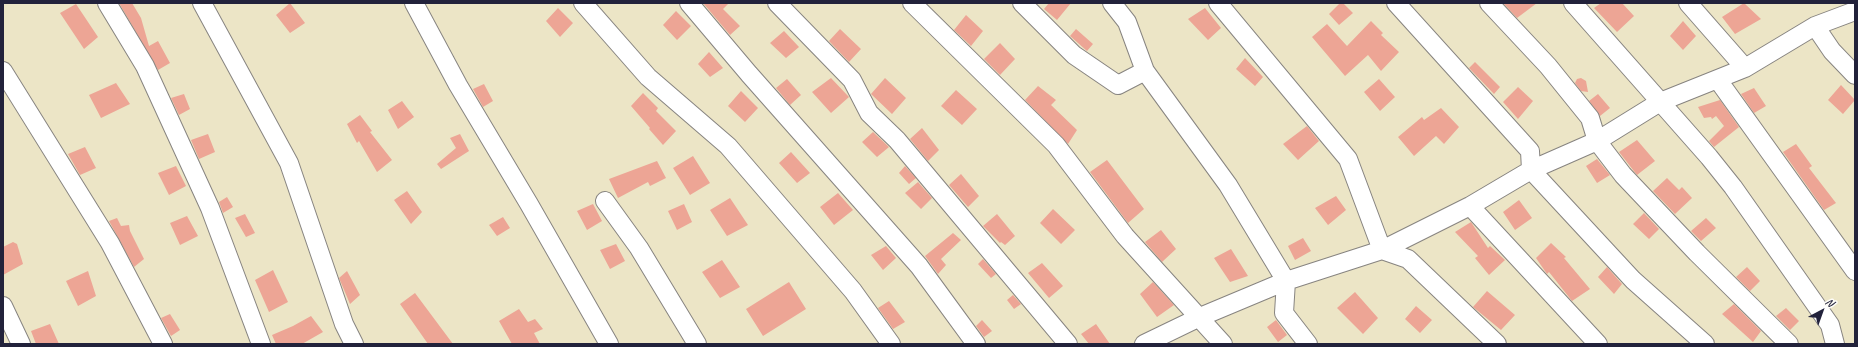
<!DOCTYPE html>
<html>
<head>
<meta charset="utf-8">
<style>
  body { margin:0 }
  #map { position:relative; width:1858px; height:347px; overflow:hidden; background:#ece5c6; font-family:Caveat,sans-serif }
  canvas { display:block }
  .frame { position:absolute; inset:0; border:4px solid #22223b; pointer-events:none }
  .north { position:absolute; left:1802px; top:291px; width:40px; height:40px; -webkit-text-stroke:3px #fdfcf7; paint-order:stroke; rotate:41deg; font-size:11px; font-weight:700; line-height:16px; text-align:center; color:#22223b }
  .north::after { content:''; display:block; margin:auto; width:14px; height:18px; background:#22223b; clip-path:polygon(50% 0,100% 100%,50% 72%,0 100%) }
</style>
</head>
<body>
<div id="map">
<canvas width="1858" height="347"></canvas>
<div class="frame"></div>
<div class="north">N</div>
</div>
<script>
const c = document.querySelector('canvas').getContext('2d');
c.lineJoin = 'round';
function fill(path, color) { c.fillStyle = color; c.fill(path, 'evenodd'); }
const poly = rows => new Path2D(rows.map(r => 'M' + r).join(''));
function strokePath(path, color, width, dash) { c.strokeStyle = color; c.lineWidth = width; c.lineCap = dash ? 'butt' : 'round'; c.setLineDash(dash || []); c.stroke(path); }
fill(poly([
  [119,3,132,3,141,18,149,46,158,41,170,63,158,70],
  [290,3,305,23,290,33,276,15],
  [703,3,729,3,723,9,740,26,730,35],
  [1049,3,1071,3,1057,20,1044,9],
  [1340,3,1343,3,1353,13,1339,25,1329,14],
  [1503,3,1537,3,1517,18],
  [1601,3,1622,3,1634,16,1617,32,1594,8],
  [1744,3,1761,19,1735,34,1722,17],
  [76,4,98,37,84,49,60,13],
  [558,8,573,23,560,37,546,21],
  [1205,8,1221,28,1208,40,1188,19],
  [676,11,691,26,677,40,663,25],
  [966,15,983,31,971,46,954,30],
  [1371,21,1383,33,1381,35,1399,52,1381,71,1368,55,1345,76,1312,37,1327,24,1347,46],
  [1683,21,1696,36,1683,50,1670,36],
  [840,29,861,49,849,62,829,41],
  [1076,29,1093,44,1087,51,1070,36],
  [784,31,799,47,786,58,770,43],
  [1000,43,1015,59,1000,75,984,59],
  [709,52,723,68,710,77,698,64],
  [1245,58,1263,77,1255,86,1236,69],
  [1475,62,1500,87,1494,94,1469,68],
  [831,78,849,97,831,113,812,92],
  [885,78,906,98,892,114,871,94],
  [1581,78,1586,81,1588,92,1581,91,1575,83,1577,79],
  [787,79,801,95,790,105,776,88],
  [1379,79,1395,97,1380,111,1364,92],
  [116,83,130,104,101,118,89,95],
  [484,84,493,101,483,107,473,89],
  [1841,85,1855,100,1843,114,1828,100],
  [1038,86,1056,100,1051,105,1077,130,1068,144,1025,100],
  [1518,87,1533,101,1518,119,1503,102],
  [1754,88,1766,106,1754,113,1741,94],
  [956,90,977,109,962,125,941,106],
  [741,91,758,108,745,122,728,106],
  [643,93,658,108,656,111,676,131,663,145,649,129,650,128,631,106],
  [184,94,190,109,179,115,171,98],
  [1598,94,1610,108,1600,116,1589,101],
  [1720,100,1739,127,1714,147,1709,141,1724,126,1716,116,1712,119,1711,117,1704,118,1698,107],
  [402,101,414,117,398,129,388,110],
  [1441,108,1459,127,1444,144,1436,136,1414,156,1398,137,1422,117,1424,120],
  [360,115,372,131,370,132,392,160,377,172,359,141,357,143,347,124],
  [1307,126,1319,141,1298,160,1283,144],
  [922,128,939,150,928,161,910,139],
  [873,132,889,147,877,157,862,142],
  [208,134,215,152,199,159,191,140],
  [460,134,469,151,441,169,437,164,456,148,450,138],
  [1637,140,1655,161,1637,175,1619,152],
  [1796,144,1812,166,1809,168,1836,203,1824,210,1783,152],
  [85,147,96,168,80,175,68,154],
  [791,152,810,173,797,183,779,163],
  [693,156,710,183,690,195,673,168],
  [1597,159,1610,175,1597,183,1586,166],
  [1107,160,1144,209,1128,223,1090,172],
  [657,161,666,178,650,186,648,182,618,198,609,179],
  [176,166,186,186,169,195,158,173],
  [905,166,916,178,909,184,899,173],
  [961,174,979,196,968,207,949,185],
  [1667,178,1679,190,1682,187,1692,198,1675,214,1653,191],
  [918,182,932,198,921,209,905,193],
  [407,191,422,212,411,224,394,200],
  [838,193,853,210,834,225,820,207],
  [1336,196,1346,210,1328,225,1315,208],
  [227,197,233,207,223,213,219,202],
  [730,198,748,225,727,236,710,210],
  [1519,200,1532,218,1515,230,1503,212],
  [593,204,602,221,587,230,577,211],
  [684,204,692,222,677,230,668,211],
  [1053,209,1075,230,1061,244,1040,223],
  [1644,213,1659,229,1649,239,1633,224],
  [245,214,255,233,246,237,235,218],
  [997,214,1015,236,1005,245,1001,242,1000,243,983,226],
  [187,216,198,236,180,245,170,223],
  [503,217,510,228,497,236,489,225],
  [117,218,121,226,129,225,130,231,144,259,134,267,109,221],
  [1706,218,1716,228,1701,241,1691,231],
  [1471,222,1488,248,1490,246,1505,260,1489,275,1475,258,1478,256,1455,232],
  [1161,230,1176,249,1162,262,1145,242],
  [953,233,961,240,941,259,946,265,938,274,925,256],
  [1303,238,1311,251,1295,260,1288,246],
  [13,242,17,244,23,264,3,275,3,247],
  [1551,243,1566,257,1564,258,1590,289,1572,301,1549,272,1547,274,1536,258],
  [616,244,625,261,610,269,600,250],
  [886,246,896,258,883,270,871,255],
  [1231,249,1248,276,1230,282,1214,258],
  [983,259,996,274,991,278,978,264],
  [722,260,740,287,720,298,702,272],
  [1042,263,1063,286,1049,298,1028,273],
  [1607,267,1622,284,1614,294,1598,277],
  [1747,267,1760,281,1750,291,1736,277],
  [273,270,288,302,269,312,255,280],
  [88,271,96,296,78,306,66,281],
  [347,271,360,295,350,304,339,278],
  [789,282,806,309,763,336,746,309],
  [1153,282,1174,305,1157,317,1140,294],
  [1487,291,1515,315,1501,330,1473,307],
  [1355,292,1378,318,1363,334,1337,308],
  [415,293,453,344,428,344,400,304],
  [1013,295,1021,304,1014,309,1007,300],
  [889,301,905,322,893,329,878,308],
  [1734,304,1761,331,1753,342,1722,314],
  [1416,306,1432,320,1420,333,1405,319],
  [1786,308,1799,321,1790,330,1776,316],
  [519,309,528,322,535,319,543,329,534,333,540,344,512,344,499,321],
  [170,314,180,330,171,336,161,318],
  [311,316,323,332,302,344,276,344,272,335,293,326],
  [982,320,992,331,984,337,976,326],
  [1276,320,1287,335,1278,342,1267,327],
  [50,324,59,344,36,344,31,331],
  [1096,324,1110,344,1089,344,1081,334]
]), '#eda595');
const minor = poly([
  [107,3,145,66,210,208,261,344],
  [202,3,289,163,344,324,354,344],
  [414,3,458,85,529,204,609,344],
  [583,3,648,77,728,146,853,291,891,344],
  [689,3,749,74,919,266,976,344],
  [777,3,852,80,869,113,897,140,1068,344],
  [912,3,1056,145,1125,236,1223,344],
  [1022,3,1074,55,1118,85,1145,71],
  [1112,3,1127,22,1145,71,1228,185,1286,281,1284,313,1308,344],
  [1218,3,1348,159,1382,250,1408,259,1497,344],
  [1396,3,1530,151,1531,170,1633,280,1705,344],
  [1489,3,1548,66,1590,118,1597,141,1623,175,1697,253,1789,344],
  [1573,3,1709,157,1733,187,1830,325,1835,344],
  [1688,3,1745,68],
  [1815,26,1832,51,1855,75],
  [3,71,110,243,163,344],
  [1718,80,1855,271],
  [605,201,639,248,697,344],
  [1470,206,1598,344],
  [3,306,21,344],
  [1144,344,1200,317,1286,281,1382,250,1470,206,1531,170,1597,141,1660,102,1745,68,1815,26,1855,11]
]);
strokePath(minor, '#878480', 20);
strokePath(minor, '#fff', 18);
</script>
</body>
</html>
